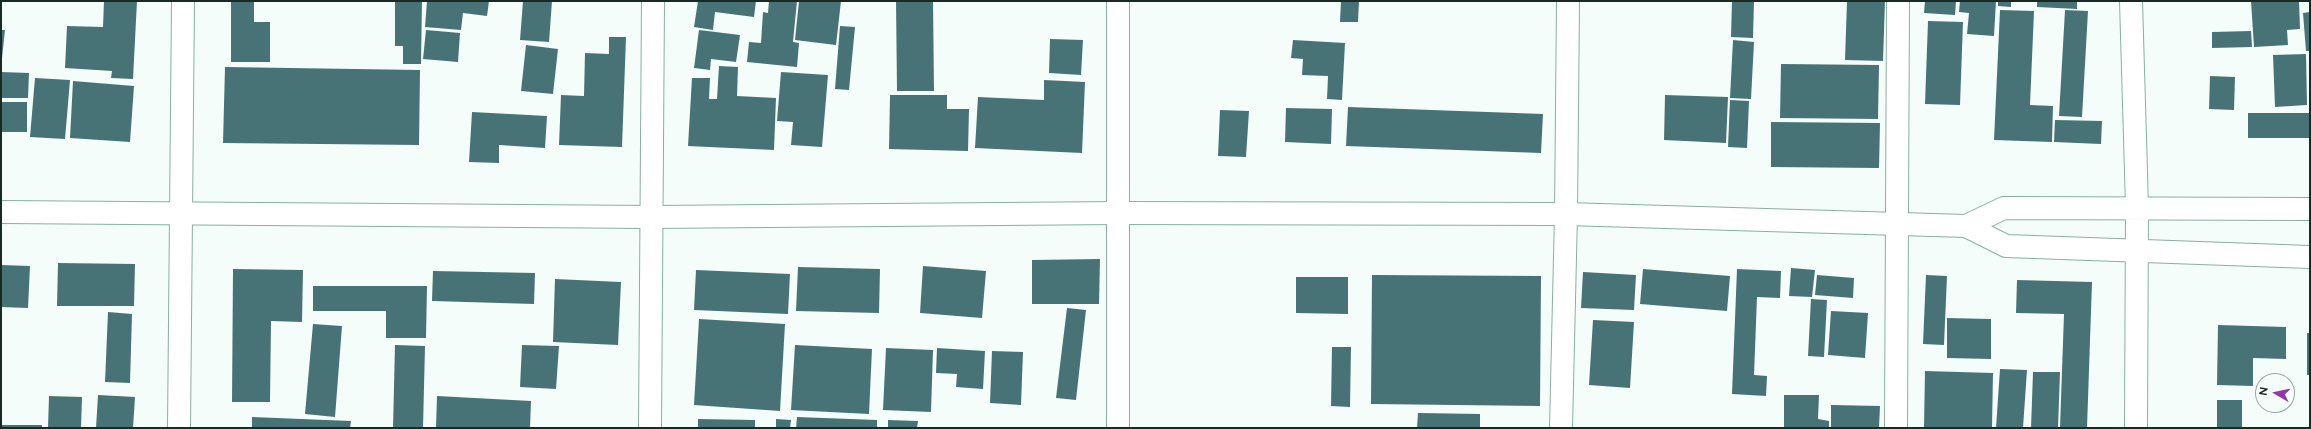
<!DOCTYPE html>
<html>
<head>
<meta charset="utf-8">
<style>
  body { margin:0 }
  #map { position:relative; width:2311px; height:429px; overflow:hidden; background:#f4fdfa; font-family:Figtree,sans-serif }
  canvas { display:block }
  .frame { position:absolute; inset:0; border:2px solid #192a25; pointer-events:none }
  .north { position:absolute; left:2255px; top:373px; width:40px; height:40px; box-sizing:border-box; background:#f4fdfa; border:1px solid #9ca9a5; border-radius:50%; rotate:279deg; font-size:11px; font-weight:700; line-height:16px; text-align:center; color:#192a25 }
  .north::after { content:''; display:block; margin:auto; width:14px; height:18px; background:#8f39a7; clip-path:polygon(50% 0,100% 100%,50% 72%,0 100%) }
</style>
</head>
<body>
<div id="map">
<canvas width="2311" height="429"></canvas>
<div class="frame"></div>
<div class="north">N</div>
</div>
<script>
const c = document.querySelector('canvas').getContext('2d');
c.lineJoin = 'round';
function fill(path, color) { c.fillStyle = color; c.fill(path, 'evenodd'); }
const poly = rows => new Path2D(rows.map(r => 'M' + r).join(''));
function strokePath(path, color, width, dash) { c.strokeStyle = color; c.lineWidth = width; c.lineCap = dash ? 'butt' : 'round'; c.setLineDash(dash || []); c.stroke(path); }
fill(poly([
  [104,1,137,1,133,79,111,78,112,71,65,68,67,26,103,27],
  [231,1,254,1,254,22,270,22,270,62,231,62],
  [395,1,422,1,421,64,403,64,403,46,395,46],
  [427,1,489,1,487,16,463,13,461,30,425,27],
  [523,1,552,1,549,42,520,40],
  [698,1,756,1,754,17,715,12,713,30,694,27],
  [769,1,797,1,793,42,799,43,797,67,747,62,749,42,761,43,763,12,768,13],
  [799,1,841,1,836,45,795,40],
  [896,1,933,1,934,91,897,91],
  [1341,1,1359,1,1358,22,1340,22],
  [1732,1,1754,1,1753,38,1731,37],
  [1847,1,1885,1,1883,61,1845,60],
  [1925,1,1956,1,1955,15,1924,13],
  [1960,1,1996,1,1994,36,1967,34,1969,13,1959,12],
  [1998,1,2011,1,2011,7,1998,6],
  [2037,1,2077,1,2077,9,2037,7],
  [2251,1,2299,1,2300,29,2287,30,2288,45,2254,47],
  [2000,10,2034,11,2030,105,2053,106,2052,142,1994,140],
  [2065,10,2088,11,2082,117,2059,116],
  [2310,12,2310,51,2306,51,2303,13],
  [1928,21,1963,22,1960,105,1925,104],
  [840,26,855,27,849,90,835,89],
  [1,30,5,30,2,58,1,58],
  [426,30,460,33,458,62,423,59],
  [699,30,740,35,736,62,711,59,710,70,694,68],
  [2251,31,2252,47,2212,48,2212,32],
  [609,37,626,37,622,147,559,145,561,95,584,96,585,53,609,54],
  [1050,39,1083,40,1081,75,1049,73],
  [1293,40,1345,43,1342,100,1327,99,1328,76,1302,75,1303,59,1291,58],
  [1733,40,1754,42,1751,99,1730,98],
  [526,45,558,49,553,94,521,91],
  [2306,54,2307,105,2275,107,2273,55],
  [1781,64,1879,65,1878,119,1780,118],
  [719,66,738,67,737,96,776,98,774,150,688,146,692,78,710,78,709,99,717,99],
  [225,67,420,70,419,145,223,143],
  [1,72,29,73,28,98,1,98],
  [781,72,828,75,822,147,791,145,793,122,777,121],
  [2210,76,2235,77,2234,110,2209,109],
  [35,78,70,80,65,139,30,137],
  [1044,80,1085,82,1082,153,975,148,978,97,1044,100],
  [73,81,134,86,130,142,70,138],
  [890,95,947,95,947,109,969,109,968,151,889,149],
  [1665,95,1728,97,1726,143,1664,140],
  [1730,100,1749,101,1747,148,1728,147],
  [1,102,27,102,27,132,1,132],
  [1348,107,1543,114,1541,153,1346,146],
  [1286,108,1332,109,1331,144,1285,142],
  [1220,110,1249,111,1246,157,1218,156],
  [472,112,547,116,545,148,499,145,499,163,469,162],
  [2248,113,2310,113,2310,138,2248,138],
  [2055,120,2102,121,2101,144,2054,142],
  [1771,122,1880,123,1879,168,1771,167],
  [1100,259,1099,304,1032,304,1032,260],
  [58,263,135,264,134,306,57,306],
  [1,265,30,266,28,308,1,307],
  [923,266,986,271,982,318,920,313],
  [798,267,880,269,879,313,796,311],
  [1791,268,1815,270,1812,297,1789,296],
  [233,269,303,270,302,322,271,321,270,402,232,402],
  [1643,269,1730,276,1727,311,1640,304],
  [1737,269,1781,271,1780,298,1757,297,1754,375,1767,376,1766,396,1732,394],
  [696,270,790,274,788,314,694,310],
  [433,271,535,273,534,304,432,301],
  [1583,272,1636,275,1634,310,1581,308],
  [1372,275,1541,276,1540,406,1371,404],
  [1817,275,1854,278,1853,298,1815,295],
  [1926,275,1947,276,1944,345,1923,344],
  [1296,277,1348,277,1348,314,1296,313],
  [555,279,621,282,618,345,553,342],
  [2017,280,2092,282,2087,428,2060,428,2064,314,2016,313],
  [313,286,427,286,426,338,386,338,386,311,313,311],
  [1811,299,1827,300,1824,357,1808,356],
  [1067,308,1086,310,1076,400,1056,398],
  [1831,311,1868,313,1865,358,1828,355],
  [108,312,132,314,130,383,105,382],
  [1947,318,1991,319,1991,359,1947,358],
  [699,319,785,324,780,411,694,405],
  [1593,320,1634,322,1630,388,1589,385],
  [313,324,342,326,335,417,305,414],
  [2218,325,2286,327,2286,359,2253,358,2253,386,2217,385],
  [2307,333,2310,333,2310,375,2307,375],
  [395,345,425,346,423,428,393,428],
  [522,345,559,346,556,389,520,387],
  [795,345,872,349,869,414,791,410],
  [1332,347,1351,347,1350,407,1331,406],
  [886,348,933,350,931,412,883,410],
  [937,348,985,351,983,389,956,387,957,374,936,373],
  [992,351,1023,352,1021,405,990,403],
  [2000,369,2027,370,2023,428,1996,428],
  [1925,371,1993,373,1992,428,1924,428],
  [2033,372,2060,372,2058,428,2031,428],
  [98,395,135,397,133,428,96,428],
  [1784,395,1819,395,1818,419,1829,421,1829,428,1784,428],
  [49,396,82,397,81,428,48,428],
  [437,396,531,401,530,428,436,428],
  [2217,400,2242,400,2242,428,2217,428],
  [1831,405,1880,406,1879,428,1831,428],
  [1418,413,1480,414,1480,428,1417,428],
  [252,417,351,421,350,428,252,428],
  [797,417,877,420,877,428,796,428],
  [698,419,755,420,755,428,698,428],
  [776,419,791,420,790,428,776,428],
  [888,420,918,421,917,428,888,428],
  [1,425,42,425,42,428,1,428]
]), '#487376');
const minor = poly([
  [179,428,183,1],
  [650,428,653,1],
  [1118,428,1118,1],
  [1561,428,1566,214,1568,1],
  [1896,428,1898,1]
]);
const major = poly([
  [2131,1,2137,207,2136,428],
  [1,212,652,217,1117,213,1566,214,1966,226,2006,246,2310,257],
  [1966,226,2004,208,2310,209]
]);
strokePath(minor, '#87b0a3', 24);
strokePath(major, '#87b0a3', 24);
strokePath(minor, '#fff', 22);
strokePath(major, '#fff', 22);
</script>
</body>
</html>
